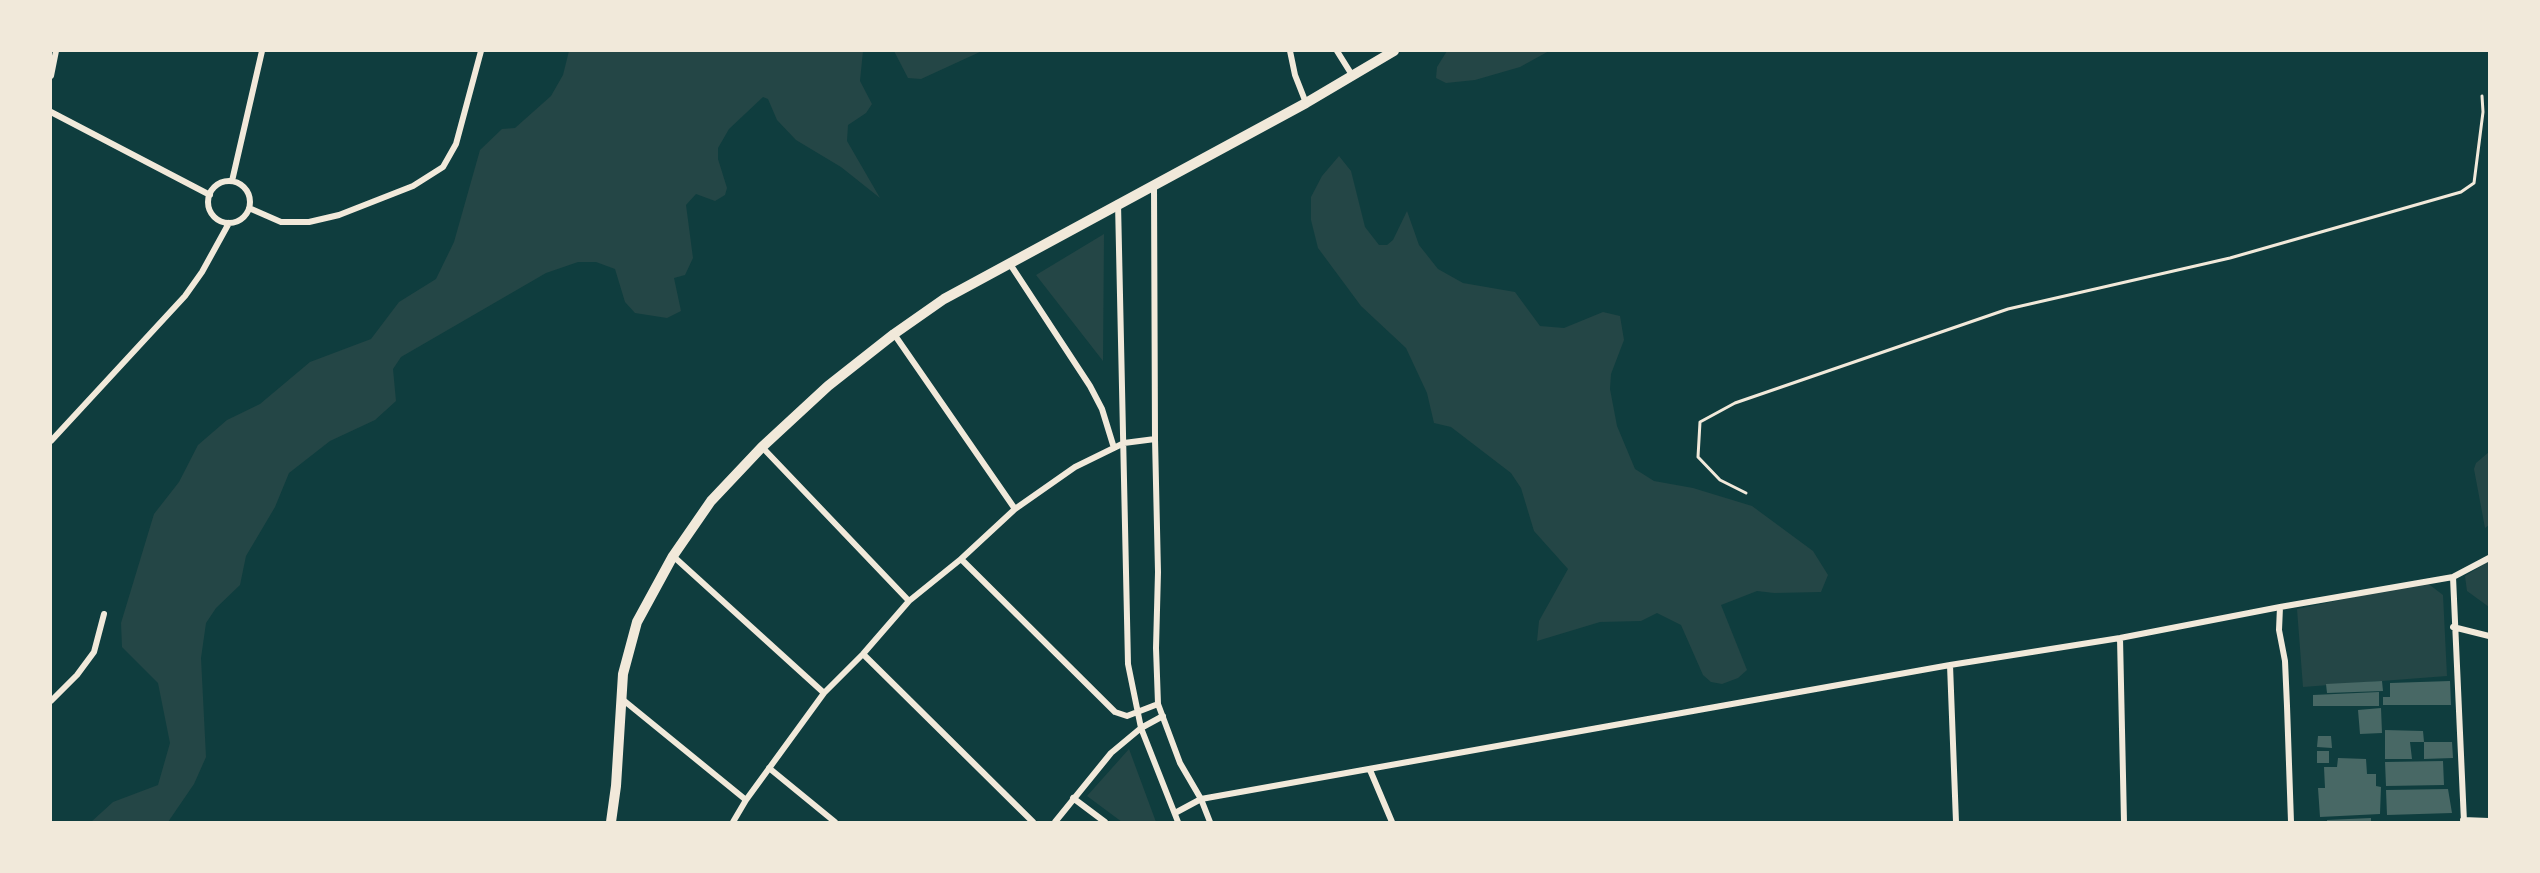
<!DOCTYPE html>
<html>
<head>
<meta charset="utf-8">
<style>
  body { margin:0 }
  #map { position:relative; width:2540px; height:873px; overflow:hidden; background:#0f3d3e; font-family:Merriweather,serif }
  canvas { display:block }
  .frame { position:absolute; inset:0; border:52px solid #f1e9da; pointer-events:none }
</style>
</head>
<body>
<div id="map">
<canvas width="2540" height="873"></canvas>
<div class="frame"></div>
</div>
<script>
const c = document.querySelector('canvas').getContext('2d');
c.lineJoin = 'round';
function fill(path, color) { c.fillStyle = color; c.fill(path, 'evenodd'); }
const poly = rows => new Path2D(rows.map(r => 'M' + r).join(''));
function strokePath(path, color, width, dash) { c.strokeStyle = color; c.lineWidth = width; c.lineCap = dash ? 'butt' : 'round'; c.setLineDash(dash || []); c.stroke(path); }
fill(poly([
  [569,51,863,51,860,81,872,104,866,113,848,125,847,141,880,198,841,167,796,140,777,120,768,99,763,97,729,129,718,148,718,159,727,188,725,195,715,201,696,194,686,205,693,258,685,275,674,278,681,311,667,318,635,313,625,302,615,269,596,262,578,262,546,273,401,357,393,369,396,401,375,420,330,441,289,473,275,507,246,556,240,585,216,608,206,623,201,658,206,757,194,784,168,822,91,822,113,802,158,785,170,743,158,683,122,647,121,623,154,514,179,482,198,445,227,420,260,404,310,362,371,339,399,302,436,279,454,242,480,150,502,129,515,128,551,96,563,75],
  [894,51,982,51,921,79,908,78],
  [1447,51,1549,51,1520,67,1475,80,1446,83,1436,78,1437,67],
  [1339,156,1351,171,1365,227,1379,245,1387,245,1393,240,1407,211,1419,245,1438,269,1463,283,1515,292,1540,326,1564,328,1603,312,1620,316,1624,340,1611,374,1610,389,1617,426,1635,469,1654,481,1693,488,1752,506,1813,551,1828,575,1821,592,1774,593,1757,591,1721,605,1747,670,1738,678,1722,684,1711,682,1703,675,1681,625,1657,613,1641,621,1600,622,1537,641,1539,621,1568,569,1534,531,1521,488,1511,473,1451,427,1434,423,1427,393,1406,348,1361,306,1318,248,1311,220,1311,197,1322,176],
  [1104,234,1103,361,1036,275],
  [2489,452,2489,525,2485,528,2474,469,2476,463],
  [2489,561,2489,607,2467,591,2465,576],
  [2426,582,2443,595,2447,676,2303,687,2297,609],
  [1129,749,1156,822,1122,822,1087,796]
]), '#244646');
fill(poly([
  [2382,681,2383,691,2327,693,2326,684],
  [2450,681,2451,705,2383,705,2383,697,2390,697,2390,683],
  [2379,692,2379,706,2313,706,2313,695],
  [2381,708,2382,733,2360,734,2358,710],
  [2385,730,2423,731,2424,742,2410,742,2412,759,2385,759],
  [2318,736,2331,736,2332,748,2317,747],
  [2424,742,2452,742,2453,758,2424,759],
  [2317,751,2329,751,2329,763,2317,763],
  [2338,758,2366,759,2367,774,2376,774,2376,786,2381,787,2380,814,2320,817,2318,788,2325,788,2324,767,2337,767],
  [2443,761,2444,785,2386,786,2385,762],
  [2448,789,2452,813,2387,815,2386,790],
  [2371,818,2371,822,2327,822,2327,820]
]), '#486865');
strokePath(poly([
  [1746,493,1720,480,1698,457,1700,422,1735,403,2008,309,2230,258,2461,192,2474,183,2483,112,2482,96]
]), '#f1e9da', 3);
strokePath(poly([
  [1290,51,1295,75,1306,103],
  [1337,51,1352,75],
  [51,76,56,51],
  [51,112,210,195],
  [232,181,262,51],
  '208 202a21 21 0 1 1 42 0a21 21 0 1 1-42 0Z',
  [1154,186,1155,439,1158,572,1156,648,1158,704,1180,763,1201,799,1210,822],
  [1118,203,1128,664,1141,728,1178,822],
  [249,208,281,222,309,222,339,215,413,186,443,167,456,144,481,51],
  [1010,264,1090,386,1102,409,1114,448],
  [894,334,1015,509],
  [51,441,185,296,202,272,229,223],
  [762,447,909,601],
  [673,556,824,693],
  [961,559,1115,712,1127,716,1158,704],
  [2453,577,2464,822],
  [2280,607,2279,630,2285,661,2287,706,2291,822],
  [2453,627,2489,636],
  [2120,638,2124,822],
  [863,654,1033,822],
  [1950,665,1956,822],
  [622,699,746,800],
  [51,701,77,675,94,652,104,614],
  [769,768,835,822],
  [1370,770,1392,822],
  [1073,798,1105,822],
  [1175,813,1201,799,1950,665,2120,638,2280,607,2453,577,2489,558],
  [2463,820,2489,821],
  [733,822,746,800,824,693,863,654,909,601,961,559,1015,509,1075,467,1124,443,1155,439],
  [1055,822,1111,753,1141,728,1163,716]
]), '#f1e9da', 6);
strokePath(poly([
  [611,822,616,786,623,674,637,622,673,556,711,501,762,447,828,386,894,334,944,299,1306,103,1394,51]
]), '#f1e9da', 10);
</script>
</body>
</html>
